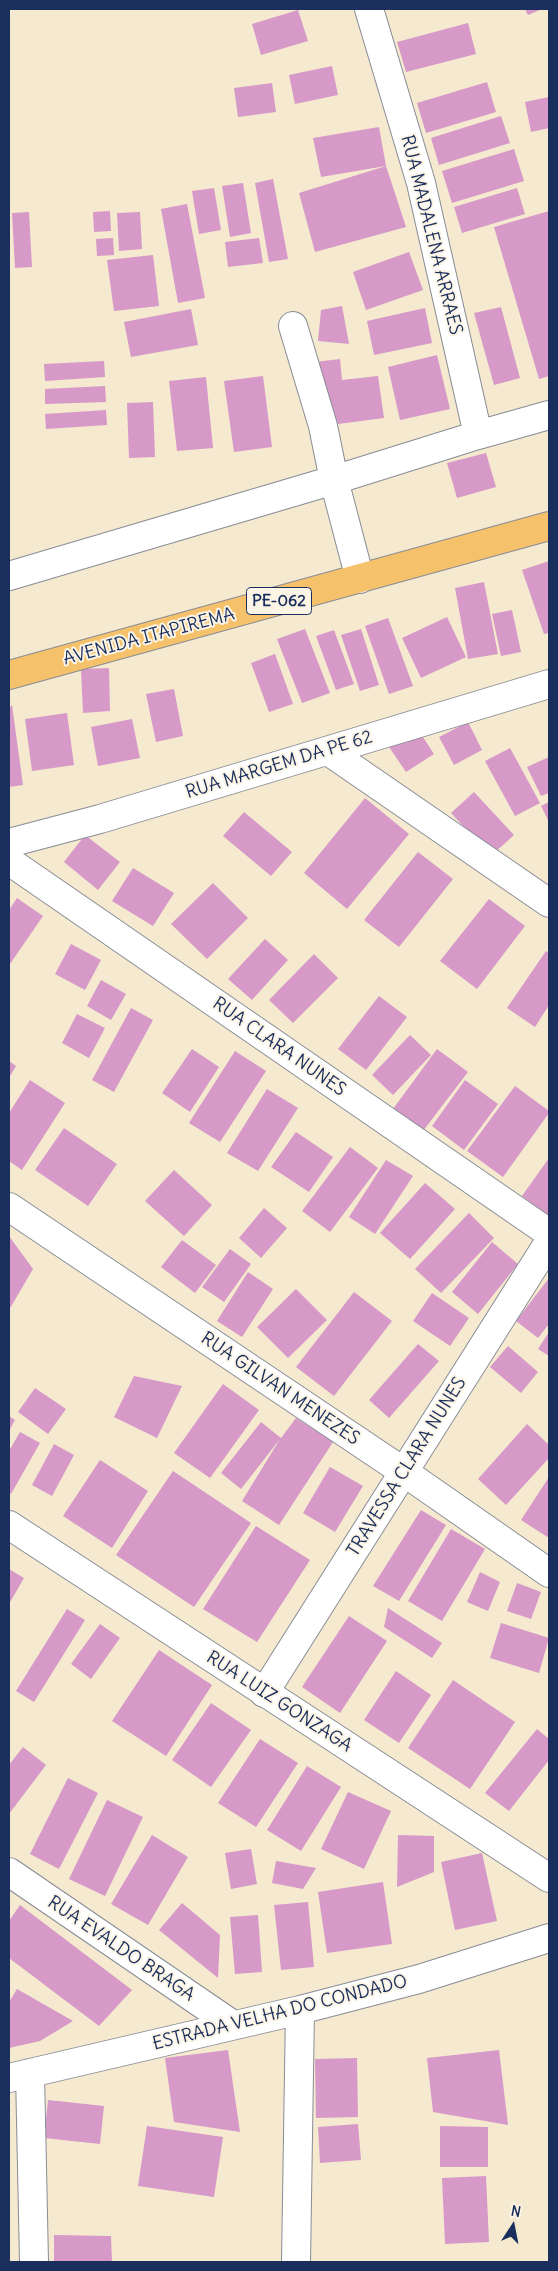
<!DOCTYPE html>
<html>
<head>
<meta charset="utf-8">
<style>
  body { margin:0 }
  #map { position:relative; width:558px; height:2271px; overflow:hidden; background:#f5e9cf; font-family:Delius,sans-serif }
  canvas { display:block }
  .frame { position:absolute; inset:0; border:10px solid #1b2f5e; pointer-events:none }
  .north { position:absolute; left:488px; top:2201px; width:50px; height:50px; -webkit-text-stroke:4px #fcf5e5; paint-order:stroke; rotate:11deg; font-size:14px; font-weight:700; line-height:20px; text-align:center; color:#1b2f5e }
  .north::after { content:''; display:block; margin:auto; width:18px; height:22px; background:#1b2f5e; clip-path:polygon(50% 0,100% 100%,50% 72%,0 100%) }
</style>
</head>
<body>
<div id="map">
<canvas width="558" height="2271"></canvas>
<div class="frame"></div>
<div class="north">N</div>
</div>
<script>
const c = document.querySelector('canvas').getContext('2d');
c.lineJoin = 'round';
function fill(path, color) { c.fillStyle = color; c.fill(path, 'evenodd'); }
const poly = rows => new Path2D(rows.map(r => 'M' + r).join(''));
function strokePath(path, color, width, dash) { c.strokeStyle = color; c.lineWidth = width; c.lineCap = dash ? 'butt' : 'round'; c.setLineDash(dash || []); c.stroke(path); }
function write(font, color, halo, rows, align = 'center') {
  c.font = font + ' Delius,sans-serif'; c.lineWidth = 4; c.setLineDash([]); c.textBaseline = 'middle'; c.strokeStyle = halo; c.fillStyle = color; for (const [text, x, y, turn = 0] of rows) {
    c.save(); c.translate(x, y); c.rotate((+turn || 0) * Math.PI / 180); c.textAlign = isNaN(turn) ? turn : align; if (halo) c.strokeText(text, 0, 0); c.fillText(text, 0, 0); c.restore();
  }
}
fill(poly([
  [525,9,542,9,528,15],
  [298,10,308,41,261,55,252,24],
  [468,23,476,54,406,72,397,42],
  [332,66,338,95,295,104,289,75],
  [487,82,496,112,426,133,417,103],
  [272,83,276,112,238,117,234,88],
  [549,97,549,128,531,132,525,102],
  [501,116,510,143,439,165,431,138],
  [379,127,386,166,321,177,313,138],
  [514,149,524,181,452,203,442,171],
  [386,166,406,227,315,252,299,193],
  [273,179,288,259,269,262,255,183],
  [243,183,251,233,230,237,222,186],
  [214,188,221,230,199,234,192,191],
  [517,188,525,214,462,233,454,207],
  [187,204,205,298,178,303,161,209],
  [110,211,111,231,94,232,93,212],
  [549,211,549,376,539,379,494,227],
  [29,212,32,267,15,268,12,213],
  [140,212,142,249,119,251,117,213],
  [113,238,114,255,97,256,96,239],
  [259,238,263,263,228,267,225,242],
  [409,252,423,290,366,310,353,272],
  [153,255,159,306,114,311,107,260],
  [342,306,349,344,318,341,321,310],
  [501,307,520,378,494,385,474,313],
  [425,308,432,343,374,355,367,321],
  [191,309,198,345,131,357,124,322],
  [437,355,450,409,400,420,388,367],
  [340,359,342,380,378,376,384,418,323,426,315,362],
  [104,361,105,377,45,381,44,364],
  [263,376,272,447,234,452,224,381],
  [206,377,213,448,177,451,169,381],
  [105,386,106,402,45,404,45,389],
  [153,402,155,457,129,458,127,403],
  [106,410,107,425,46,429,45,414],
  [486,453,496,487,457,498,447,463],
  [549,561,549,633,544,634,522,570],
  [484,582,498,654,468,659,455,588],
  [512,610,521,652,501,656,492,614],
  [447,617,466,657,421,678,402,638],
  [388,618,413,686,389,694,365,626],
  [305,629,330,693,302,703,277,639],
  [361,629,379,685,360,691,341,635],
  [334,630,354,684,336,690,316,636],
  [275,654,293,704,269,712,251,663],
  [109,668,110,711,83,713,81,669],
  [174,689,183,736,156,742,146,694],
  [12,705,23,785,9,787,9,708],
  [67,713,74,765,32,771,25,719],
  [132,719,140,758,98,766,91,727],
  [468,722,482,750,454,765,439,737],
  [417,728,434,754,406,772,389,747],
  [510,748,540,803,515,816,485,761],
  [549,757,549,793,541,796,527,767],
  [474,792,514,835,491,856,451,813],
  [365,798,409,834,347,909,304,873],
  [549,802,549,822,541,806],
  [244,812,292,852,271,876,223,836],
  [85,835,120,862,98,890,64,862],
  [418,852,453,879,399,947,364,920],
  [133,868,174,893,153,926,112,901],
  [213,883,248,918,207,959,171,924],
  [17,898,43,916,10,964,9,910],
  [489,899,525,926,477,989,440,961],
  [265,939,288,960,252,1000,228,979],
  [71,944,101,960,85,990,55,974],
  [546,951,549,953,549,1005,535,1027,507,1008],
  [314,954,338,978,293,1023,269,1000],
  [101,980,126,994,111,1020,87,1006],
  [379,996,407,1017,366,1070,338,1049],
  [131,1008,153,1020,114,1092,92,1080],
  [77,1014,105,1028,89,1058,62,1043],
  [410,1035,431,1055,393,1095,372,1075],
  [192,1049,219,1067,190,1112,162,1093],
  [437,1049,468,1072,423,1131,393,1109],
  [235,1051,266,1071,220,1142,189,1123],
  [9,1061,16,1066,9,1078],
  [30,1080,65,1103,22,1170,9,1161,9,1113],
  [465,1080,498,1104,464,1150,432,1126],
  [515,1086,549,1111,549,1113,503,1177,467,1151],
  [267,1089,298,1108,258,1171,227,1153],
  [64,1128,117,1164,88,1206,35,1170],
  [296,1132,333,1157,309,1192,271,1167],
  [350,1147,378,1168,330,1232,302,1211],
  [549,1158,549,1213,548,1215,522,1196],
  [386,1160,413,1176,375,1234,349,1217],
  [174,1170,212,1205,184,1236,145,1201],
  [425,1183,455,1209,410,1259,380,1233],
  [264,1208,287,1228,261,1258,239,1238],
  [469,1213,494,1238,441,1293,415,1269],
  [9,1236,33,1269,9,1310],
  [182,1240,216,1265,195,1293,161,1267],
  [492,1242,518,1264,478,1314,452,1292],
  [230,1249,251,1264,224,1302,202,1287],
  [248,1272,273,1289,242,1337,217,1321],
  [549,1278,549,1324,538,1338,516,1321],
  [296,1289,327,1320,288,1358,257,1327],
  [354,1292,392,1321,334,1396,296,1367],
  [432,1293,469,1318,450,1346,413,1321],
  [549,1332,549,1356,538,1349],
  [418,1344,439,1361,389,1418,369,1400],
  [508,1346,538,1372,521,1393,490,1367],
  [134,1376,182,1386,157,1438,114,1417],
  [223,1384,259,1410,210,1478,174,1453],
  [35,1388,66,1409,48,1434,18,1412],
  [9,1416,15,1420,9,1431],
  [296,1418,333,1442,279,1525,242,1501,280,1439,241,1489,221,1473,261,1422,281,1438],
  [527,1424,549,1445,549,1458,506,1505,478,1479],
  [20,1432,40,1443,11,1494,9,1492,9,1451],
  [54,1444,74,1455,52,1496,32,1485],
  [100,1460,148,1491,112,1548,63,1516],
  [330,1467,363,1486,335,1532,303,1513],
  [173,1471,251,1523,194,1607,116,1555],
  [549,1477,549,1538,521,1520],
  [421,1510,446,1525,399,1601,373,1586],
  [256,1526,310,1560,257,1642,203,1609],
  [451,1529,485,1549,442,1621,408,1601],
  [9,1569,24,1578,9,1604],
  [480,1572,500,1582,488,1611,467,1602],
  [517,1583,541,1592,531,1619,507,1611],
  [388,1608,442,1643,432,1658,384,1627],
  [67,1609,85,1620,34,1702,16,1691],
  [349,1616,387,1641,340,1713,302,1687],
  [501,1623,549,1638,539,1673,490,1658],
  [100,1624,120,1638,91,1679,71,1664],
  [159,1650,212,1685,166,1756,112,1721],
  [396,1671,431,1695,399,1743,364,1720],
  [453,1680,515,1722,470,1789,408,1748],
  [211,1703,251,1730,211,1787,172,1760],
  [537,1729,549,1739,549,1760,509,1811,485,1793],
  [260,1739,298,1763,256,1827,218,1803],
  [23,1747,46,1765,9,1814,9,1765],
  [307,1766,341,1787,301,1851,267,1830],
  [68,1778,98,1793,59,1869,30,1854],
  [348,1792,391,1811,364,1869,321,1849],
  [107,1800,143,1817,105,1896,69,1879],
  [152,1835,188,1857,148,1925,111,1904],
  [398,1835,434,1836,434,1872,397,1887],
  [251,1849,257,1884,231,1889,225,1853],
  [482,1853,497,1921,455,1930,441,1862],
  [276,1861,316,1868,303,1889,272,1883],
  [383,1882,392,1944,327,1953,318,1892],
  [308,1902,314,1967,281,1970,274,1905],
  [182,1903,220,1935,218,1978,159,1930],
  [20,1905,132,1990,99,2026,9,1958,9,1921],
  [258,1915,262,1972,235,1974,230,1917],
  [17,1989,73,2021,40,2041,9,2048,9,2002],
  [228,2050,240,2132,174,2122,165,2058],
  [499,2050,508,2125,433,2112,427,2058],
  [357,2058,358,2117,316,2118,315,2059],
  [48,2100,104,2106,100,2144,44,2138],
  [358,2124,361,2160,320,2163,318,2127],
  [147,2126,223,2137,214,2197,138,2186],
  [440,2126,488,2127,488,2167,440,2167],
  [486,2176,489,2242,445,2244,442,2178],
  [54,2235,111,2236,112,2262,54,2262]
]), '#d699c8');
const street = poly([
  [369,9,421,183,478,435],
  [293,326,323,426,334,480,360,579],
  [9,576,334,480,478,435,549,415],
  [328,751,549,903],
  [9,843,100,819,549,684],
  [9,861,549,1233],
  [9,1207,404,1472,549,1573],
  [9,1525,549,1878],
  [264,1693,549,1242],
  [9,1872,233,2025],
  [30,2073,34,2262],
  [9,2078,300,2010,419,1979,549,1938],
  [296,2262,300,2010]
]);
const primary = poly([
  [9,675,549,526]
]);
strokePath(street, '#888c96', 30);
strokePath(primary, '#888c96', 30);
strokePath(street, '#fff', 28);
strokePath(primary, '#f6c16b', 28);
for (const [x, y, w] of [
  [279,601,65]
]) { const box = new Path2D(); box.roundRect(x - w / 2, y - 13.5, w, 27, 4); c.fillStyle = '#fcf5e5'; c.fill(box); strokePath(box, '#1b2f5e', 1); }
write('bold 16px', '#1b2f5e', null, [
  ["PE-062",279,601]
]);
write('18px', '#1b2f5e', '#fcf5e5', [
  ["RUA MADALENA ARRAES",431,235,76],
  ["AVENIDA ITAPIREMA",149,637,-15],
  ["RUA MARGEM DA PE 62",279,765,-17],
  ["RUA CLARA NUNES",279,1047,35],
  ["RUA GILVAN MENEZES",280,1389,34],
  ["TRAVESSA CLARA NUNES",407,1467,-58],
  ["RUA LUIZ GONZAGA",279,1702,33],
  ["RUA EVALDO BRAGA",121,1949,34],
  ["ESTRADA VELHA DO CONDADO",280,2013,-14]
]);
</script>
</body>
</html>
